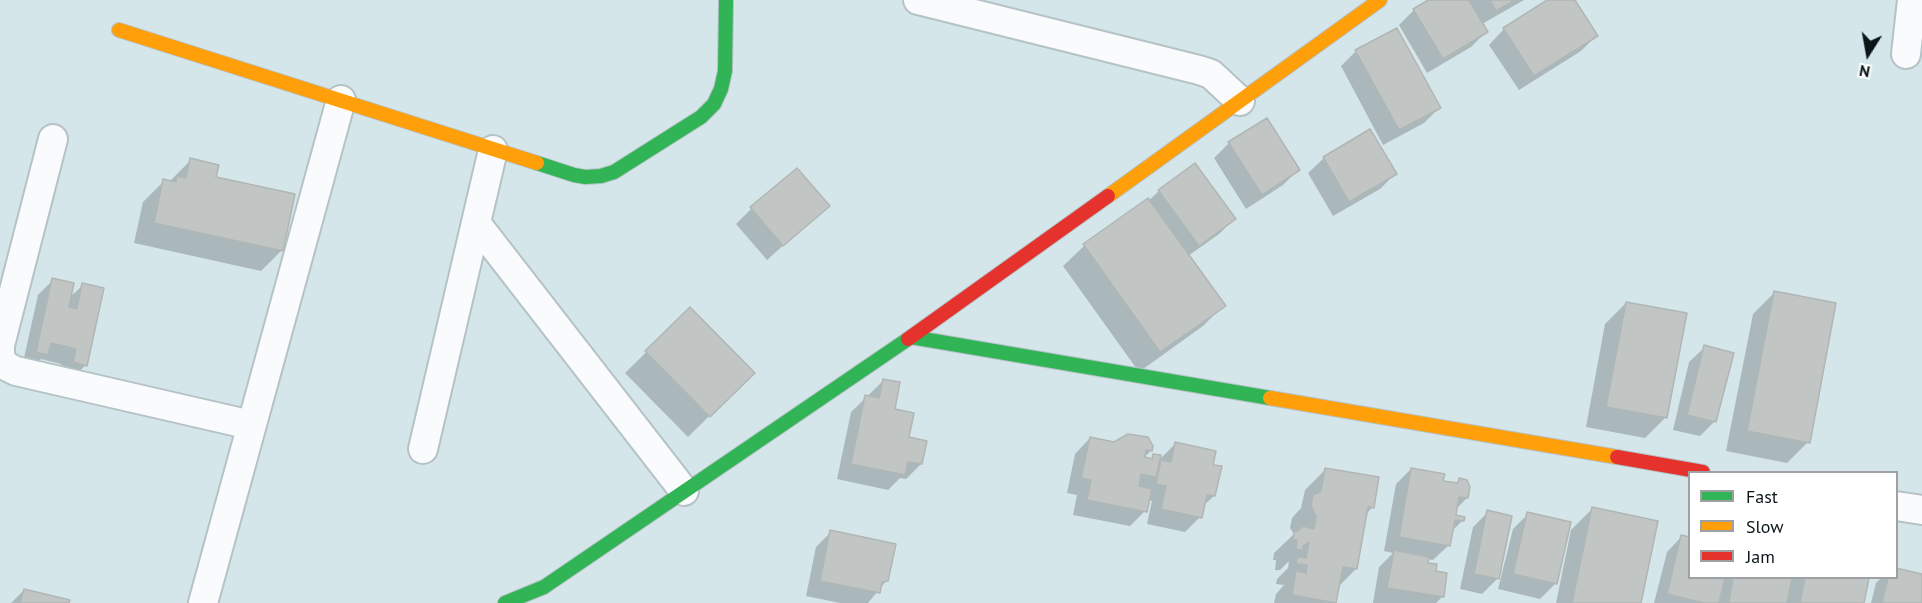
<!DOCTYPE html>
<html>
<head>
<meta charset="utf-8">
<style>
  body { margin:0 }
  #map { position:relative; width:1922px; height:603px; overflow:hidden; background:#d5e6eb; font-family:"PT Sans",sans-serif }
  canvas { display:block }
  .legend { position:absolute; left:1688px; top:471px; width:210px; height:108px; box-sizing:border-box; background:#fff; border:2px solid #9da1a3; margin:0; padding:8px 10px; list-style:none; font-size:18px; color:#0a1518 }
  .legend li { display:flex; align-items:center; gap:12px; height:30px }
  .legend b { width:30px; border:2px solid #9da1a3 }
  .north { position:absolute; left:1838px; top:24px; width:60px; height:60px; -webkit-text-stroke:4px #fff; paint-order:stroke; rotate:191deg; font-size:16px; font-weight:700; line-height:24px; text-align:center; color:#0a1518 }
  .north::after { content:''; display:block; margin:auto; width:21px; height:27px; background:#0a1518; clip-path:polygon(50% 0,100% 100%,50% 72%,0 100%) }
</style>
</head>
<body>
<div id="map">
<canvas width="1922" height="603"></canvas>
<ul class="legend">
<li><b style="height:8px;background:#30b455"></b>Fast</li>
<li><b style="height:8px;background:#ff9f0a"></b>Slow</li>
<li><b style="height:8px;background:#e5322d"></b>Jam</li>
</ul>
<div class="north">N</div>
</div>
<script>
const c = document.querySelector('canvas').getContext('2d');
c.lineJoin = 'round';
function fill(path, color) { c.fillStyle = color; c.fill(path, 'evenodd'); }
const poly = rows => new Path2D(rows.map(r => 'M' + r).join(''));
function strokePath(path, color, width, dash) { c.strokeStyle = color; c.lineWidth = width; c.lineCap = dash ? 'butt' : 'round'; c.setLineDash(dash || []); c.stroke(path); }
fill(poly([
  [1431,0,1524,0,1482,24,1486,32,1471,47,1427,73,1399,25,1414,10],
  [1550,0,1573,0,1596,36,1581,51,1519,90,1489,45,1504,29],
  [1356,51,1439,108,1424,123,1383,145,1341,66],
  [1370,131,1395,174,1380,189,1333,216,1308,173,1324,158],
  [1229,143,1298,170,1283,185,1246,209,1214,158],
  [191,160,215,178,282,250,261,271,134,243,143,202,164,181,170,181],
  [797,171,827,206,767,260,736,224,751,209],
  [1159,191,1234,219,1219,234,1188,256,1224,305,1203,326,1139,372,1063,266,1084,246,1147,200,1148,201],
  [53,280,69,298,83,285,86,365,70,380,58,377,61,364,41,359,31,369,22,367,38,295],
  [1774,293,1808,442,1787,463,1726,451,1753,314],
  [1626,303,1666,417,1645,438,1586,427,1605,324],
  [690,309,753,373,688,437,625,373],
  [1705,347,1715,421,1700,436,1673,430,1689,362],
  [883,381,894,410,921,464,906,479,900,478,888,490,837,479,851,412],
  [1090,438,1151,451,1143,458,1150,460,1154,455,1158,461,1175,444,1211,466,1214,496,1202,507,1200,517,1185,532,1147,524,1152,501,1148,500,1145,511,1130,526,1073,515,1077,495,1067,493,1075,454],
  [1326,469,1373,507,1365,515,1356,569,1338,587,1334,603,1274,603,1276,594,1284,585,1276,584,1277,579,1288,568,1289,561,1280,570,1275,570,1276,560,1273,560,1274,553,1294,534,1290,528,1292,518,1301,508,1305,490],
  [1411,469,1442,482,1455,484,1459,480,1467,498,1456,509,1454,516,1462,521,1451,532,1449,545,1433,560,1427,559,1426,564,1434,572,1446,574,1442,597,1436,603,1373,603,1379,567,1393,553,1384,551,1396,484],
  [1592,509,1640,603,1556,603,1571,530],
  [1488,512,1497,579,1482,594,1460,589,1473,527],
  [1528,514,1555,584,1540,599,1498,589,1513,529],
  [831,532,887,580,868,603,840,603,806,596,816,547],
  [1682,536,1690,578,1867,578,1863,603,1654,603,1667,552],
  [1922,575,1922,603,1871,603,1876,583,1881,578],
  [24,590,68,603,11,603]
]), '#0003');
const building = poly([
  [1428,0,1469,0,1488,32,1443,59,1413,9,1428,0],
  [1490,0,1515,0,1496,11,1490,0],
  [1547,0,1575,0,1598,36,1534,76,1503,28,1547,0],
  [1397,28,1441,108,1399,130,1355,50,1397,28],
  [1267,118,1300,170,1262,195,1228,142,1267,118],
  [1370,129,1397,174,1349,202,1323,157,1370,129],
  [190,158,219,165,216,177,295,194,283,251,154,223,163,179,176,182,177,176,186,178,190,158],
  [1195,163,1236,219,1199,246,1158,190,1195,163],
  [797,168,830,206,783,246,750,207,797,168],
  [1148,198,1226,306,1160,352,1083,244,1148,198],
  [52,278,74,283,69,307,77,309,82,283,104,288,87,366,73,362,76,349,51,343,48,355,36,352,52,278],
  [1774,291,1836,303,1810,443,1747,431,1774,291],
  [1626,302,1687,313,1667,418,1606,407,1626,302],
  [690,307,755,373,710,417,645,351,690,307],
  [1704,345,1734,353,1716,422,1687,415,1704,345],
  [883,379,900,382,895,409,914,413,909,437,927,441,922,464,908,462,905,475,851,464,865,395,879,398,883,379],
  [1128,434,1148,437,1153,446,1152,451,1146,450,1145,457,1152,459,1153,454,1161,455,1156,477,1141,474,1139,486,1152,489,1147,512,1087,500,1091,480,1081,478,1090,437,1114,442,1128,434],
  [1175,442,1216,451,1213,465,1222,466,1215,496,1207,495,1202,518,1161,509,1166,486,1156,484,1161,460,1171,462,1175,442],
  [1325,468,1379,477,1374,508,1368,507,1357,569,1343,567,1336,603,1292,595,1296,571,1306,573,1307,565,1296,564,1297,557,1306,558,1309,542,1303,546,1303,550,1296,549,1297,540,1293,540,1294,531,1298,531,1303,526,1314,529,1316,516,1311,506,1313,495,1321,491,1325,468],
  [1411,468,1445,474,1443,481,1458,483,1459,478,1467,480,1470,487,1468,498,1459,497,1456,515,1465,517,1464,521,1455,520,1450,546,1399,537,1411,468],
  [1592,507,1658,521,1641,603,1572,603,1592,507],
  [1487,510,1512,516,1499,579,1474,574,1487,510],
  [1527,512,1571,522,1557,584,1513,574,1527,512],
  [830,530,896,544,888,581,882,582,880,593,820,581,830,530],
  [1681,535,1690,537,1690,578,1725,578,1719,603,1703,603,1667,594,1681,535],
  [1394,550,1429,557,1428,563,1437,564,1436,571,1447,573,1444,597,1387,588,1394,550],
  [1896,568,1922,574,1922,603,1882,603,1888,578,1896,578,1896,568],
  [1733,578,1792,578,1787,603,1729,603,1733,578],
  [1805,578,1869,578,1864,603,1800,603,1805,578],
  [24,589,70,600,69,603,20,603,24,589]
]);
fill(building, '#c1c6c4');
strokePath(building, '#b0b6b4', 1.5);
const street = poly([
  [918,0,1199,70,1211,74,1240,101],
  [1906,54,1912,0],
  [53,139,0,345,0,358,6,366,16,371,251,425],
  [476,223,684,491],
  [423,449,493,150],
  [1896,506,1922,510],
  [203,603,341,100]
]);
const fast = poly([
  [537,163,574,175,585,177,601,176,614,172,701,117,714,104,721,89,725,71,726,0],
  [911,337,1270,398],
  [505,603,544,587,908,339]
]);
const slow = poly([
  [119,30,537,163],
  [1108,196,1380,0],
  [1270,398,1617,457]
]);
const jam = poly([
  [908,339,1108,196],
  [1617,457,1703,472]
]);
strokePath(street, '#b5c2c6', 32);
strokePath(fast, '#b5c2c6', 16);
strokePath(slow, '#b5c2c6', 16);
strokePath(jam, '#b5c2c6', 16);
strokePath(street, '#f9fbfc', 28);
strokePath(fast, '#30b455', 14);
strokePath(slow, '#ff9f0a', 14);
strokePath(jam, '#e5322d', 14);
</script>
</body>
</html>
